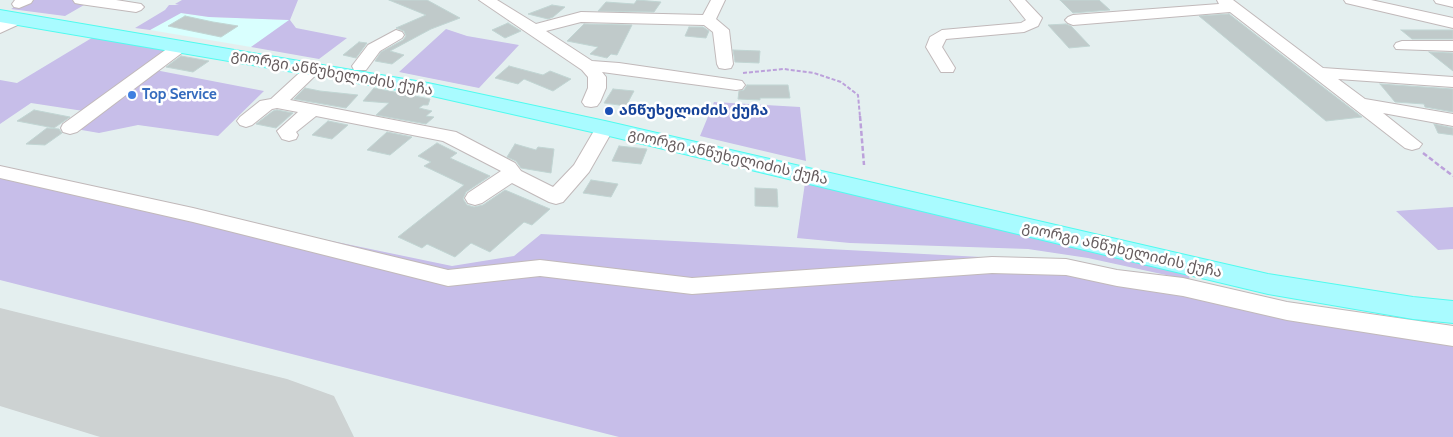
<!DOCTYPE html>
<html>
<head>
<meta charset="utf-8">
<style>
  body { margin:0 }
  canvas { display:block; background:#e4efef }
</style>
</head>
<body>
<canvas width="1453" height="437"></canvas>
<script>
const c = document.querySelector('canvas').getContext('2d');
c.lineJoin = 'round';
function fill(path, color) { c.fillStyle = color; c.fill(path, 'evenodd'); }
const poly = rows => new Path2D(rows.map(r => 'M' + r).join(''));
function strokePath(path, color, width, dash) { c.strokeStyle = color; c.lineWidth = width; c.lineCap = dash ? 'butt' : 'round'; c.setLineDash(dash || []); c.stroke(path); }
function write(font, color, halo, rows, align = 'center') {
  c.font = font + ' Cabin,"Noto Sans Georgian",sans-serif'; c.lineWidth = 5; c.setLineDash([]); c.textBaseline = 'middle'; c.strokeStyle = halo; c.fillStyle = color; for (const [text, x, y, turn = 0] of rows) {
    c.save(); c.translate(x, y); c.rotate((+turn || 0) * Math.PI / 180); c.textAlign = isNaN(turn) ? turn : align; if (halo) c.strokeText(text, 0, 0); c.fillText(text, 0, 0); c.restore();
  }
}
fill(poly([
  [181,13,209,17,290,20,251,47,150,30]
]), '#d9fffe');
fill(poly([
  [28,0,80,0,91,1,65,16,11,9],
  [182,0,298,0,290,20,296,28,347,38,319,59,251,47,289,20,209,17,181,13,150,30,135,28,165,10,169,5,179,5,175,4],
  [446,29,467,36,519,45,479,88,399,72],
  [100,33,181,46,150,69,264,91,218,136,138,125,99,133,70,128,90,112,31,103,0,124,0,80,17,83],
  [714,102,800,107,806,161,700,136],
  [0,172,452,266,514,256,541,234,1077,262,1270,313,1453,339,1453,437,619,437,0,280],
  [806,176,1191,266,1189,280,1088,258,1028,249,850,243,797,238],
  [1453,207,1453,249,1438,250,1396,211]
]), '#c7bee9');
fill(poly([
  [0,308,287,379,334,396,354,437,100,437,0,406,0,308]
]), '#cdd2d2');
const building = poly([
  [389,0,427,0,460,18,431,29,390,51,404,55,392,64,375,61,381,52,403,40,406,36,404,31,396,28,426,15,389,0],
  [637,0,661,2,654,12,598,11,606,2,634,4,637,0],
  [1060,0,1099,0,1110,10,1073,13,1060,0],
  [552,5,565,7,553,17,548,19,528,14,552,5],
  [1229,14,1319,84,1362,117,1326,121,1199,16,1229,14],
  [185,16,213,22,238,26,221,37,168,26,185,16],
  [508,23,521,31,505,38,492,30,508,23],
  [584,24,632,25,617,55,611,54,607,58,590,54,598,47,567,41,584,24],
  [1066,24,1071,26,1090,46,1069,48,1048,25,1066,24],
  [689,27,703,27,709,31,706,38,685,36,689,27],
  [1401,30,1453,30,1453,39,1412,39,1401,30],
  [359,42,367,43,356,58,343,55,359,42],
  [733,50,760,51,759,63,735,62,733,50],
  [1429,52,1453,53,1453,71,1429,52],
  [181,56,209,61,193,72,166,67,181,56],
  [509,66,543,75,550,71,571,79,553,91,524,79,518,84,495,78,509,66],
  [1380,84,1453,89,1453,112,1425,107,1424,104,1395,102,1380,84],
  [747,85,788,85,790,98,760,98,760,100,738,99,739,91,744,90,747,85],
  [305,88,320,91,358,95,346,108,294,99,305,88],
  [374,88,430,99,428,105,423,105,419,108,432,111,426,116,434,117,426,124,376,115,389,103,363,101,374,88],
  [613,89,634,91,626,106,604,103,613,89],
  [34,110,70,117,54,128,17,121,34,110],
  [277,110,293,113,276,128,256,124,273,111,277,110],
  [328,121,348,125,332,139,312,135,328,121],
  [1434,124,1453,128,1453,135,1438,133,1434,124],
  [47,128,59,129,62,133,45,145,26,144,47,128],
  [387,132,412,137,390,155,367,150,387,132],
  [437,143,457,153,450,158,490,176,466,192,463,199,467,205,474,207,483,205,505,190,550,209,532,225,524,222,490,252,471,243,455,257,427,244,422,248,398,237,464,185,424,166,431,162,418,156,437,143],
  [515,144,536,150,538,147,554,149,551,173,521,168,516,161,507,157,515,144],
  [619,146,647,149,641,164,612,161,619,146],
  [591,180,618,184,611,197,583,193,591,180],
  [755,188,777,189,778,207,755,206,755,188]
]);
fill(building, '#c0caca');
strokePath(building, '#c1d5d3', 1);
const minor = poly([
  [15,0,33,0,31,3,19,8,14,7,12,4,15,0],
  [73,0,116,0,141,4,144,7,141,10,136,12,80,4,75,3,73,0],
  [479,0,497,0,536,24,581,12,703,15,711,0,725,0,716,19,729,30,733,64,731,68,725,69,719,68,717,64,713,32,704,25,581,22,546,31,592,61,619,63,736,80,742,81,745,85,742,89,736,90,602,72,606,77,606,88,600,102,597,106,591,107,585,106,582,102,588,88,588,77,582,70,479,0],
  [1010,0,1025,0,1042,18,1038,26,1024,32,946,39,942,47,955,68,953,72,941,72,926,47,930,37,942,30,1021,23,1026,20,1010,0],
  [1217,0,1233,0,1323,68,1453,77,1453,87,1338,79,1365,99,1453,114,1453,126,1383,113,1422,144,1419,148,1412,150,1405,148,1230,12,1073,25,1068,23,1065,20,1068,17,1073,15,1219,4,1217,0],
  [1344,0,1371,0,1453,18,1453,28,1346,3,1344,0],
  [1434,0,1453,0,1453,7,1436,3,1434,0],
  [19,14,24,16,27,19,24,22,0,33,0,22,19,14],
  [396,30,402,32,404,35,402,38,380,51,366,70,354,70,352,66,368,45,396,30],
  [181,41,187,43,189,46,187,49,77,132,70,134,63,132,61,128,63,124,175,43,181,41],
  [1402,41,1453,41,1453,51,1396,49,1394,46,1396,43,1402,41],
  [314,64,320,65,322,69,290,100,456,132,515,163,521,171,553,187,574,165,598,124,605,122,612,124,614,128,589,172,563,202,556,204,549,202,512,183,482,203,475,205,468,203,465,198,468,193,501,171,443,141,316,116,296,132,298,135,296,139,289,141,282,139,277,131,298,112,277,108,272,109,252,125,246,127,240,125,237,121,240,117,260,101,271,99,308,65,314,64],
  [0,166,193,208,448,270,540,260,692,278,992,257,1066,259,1117,270,1183,278,1287,302,1453,326,1453,346,1287,320,1183,296,1117,286,1066,275,992,273,692,294,540,276,448,286,193,222,0,178,0,166]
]);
const major = poly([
  [0,10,428,83,605,121,1268,274,1413,297,1453,301,1453,323,1413,319,1268,294,605,135,428,95,0,22,0,10]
]);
strokePath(minor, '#c1b9ba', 2);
strokePath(major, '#51fbef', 2);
strokePath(poly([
  [743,73,784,69,814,73,841,82,858,95,860,117]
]), '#bca1db', 2, [4, 2]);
strokePath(poly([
  [860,116,864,165],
  [1423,153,1453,176]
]), '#bca1db', 2.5, [5, 2.5]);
fill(minor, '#fff');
fill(major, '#a9fbff');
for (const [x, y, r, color] of [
  [132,95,5,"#3f7fe0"],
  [609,111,5,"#1a4fb4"]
]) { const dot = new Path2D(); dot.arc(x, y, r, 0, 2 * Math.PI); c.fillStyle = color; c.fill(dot); strokePath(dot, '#fff', 2); }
write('15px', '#655c5e', '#fff', [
  ["გიორგი ანწუხელიძის ქუჩა",332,73,10],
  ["გიორგი ანწუხელიძის ქუჩა",728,157,13],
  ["გიორგი ანწუხელიძის ქუჩა",1122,250,13]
]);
write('bold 15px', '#366cbe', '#fff', [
  ["Top Service",142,95]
], 'left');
write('bold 15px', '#164399', '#fff', [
  ["ანწუხელიძის ქუჩა",619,111]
], 'left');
</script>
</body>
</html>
